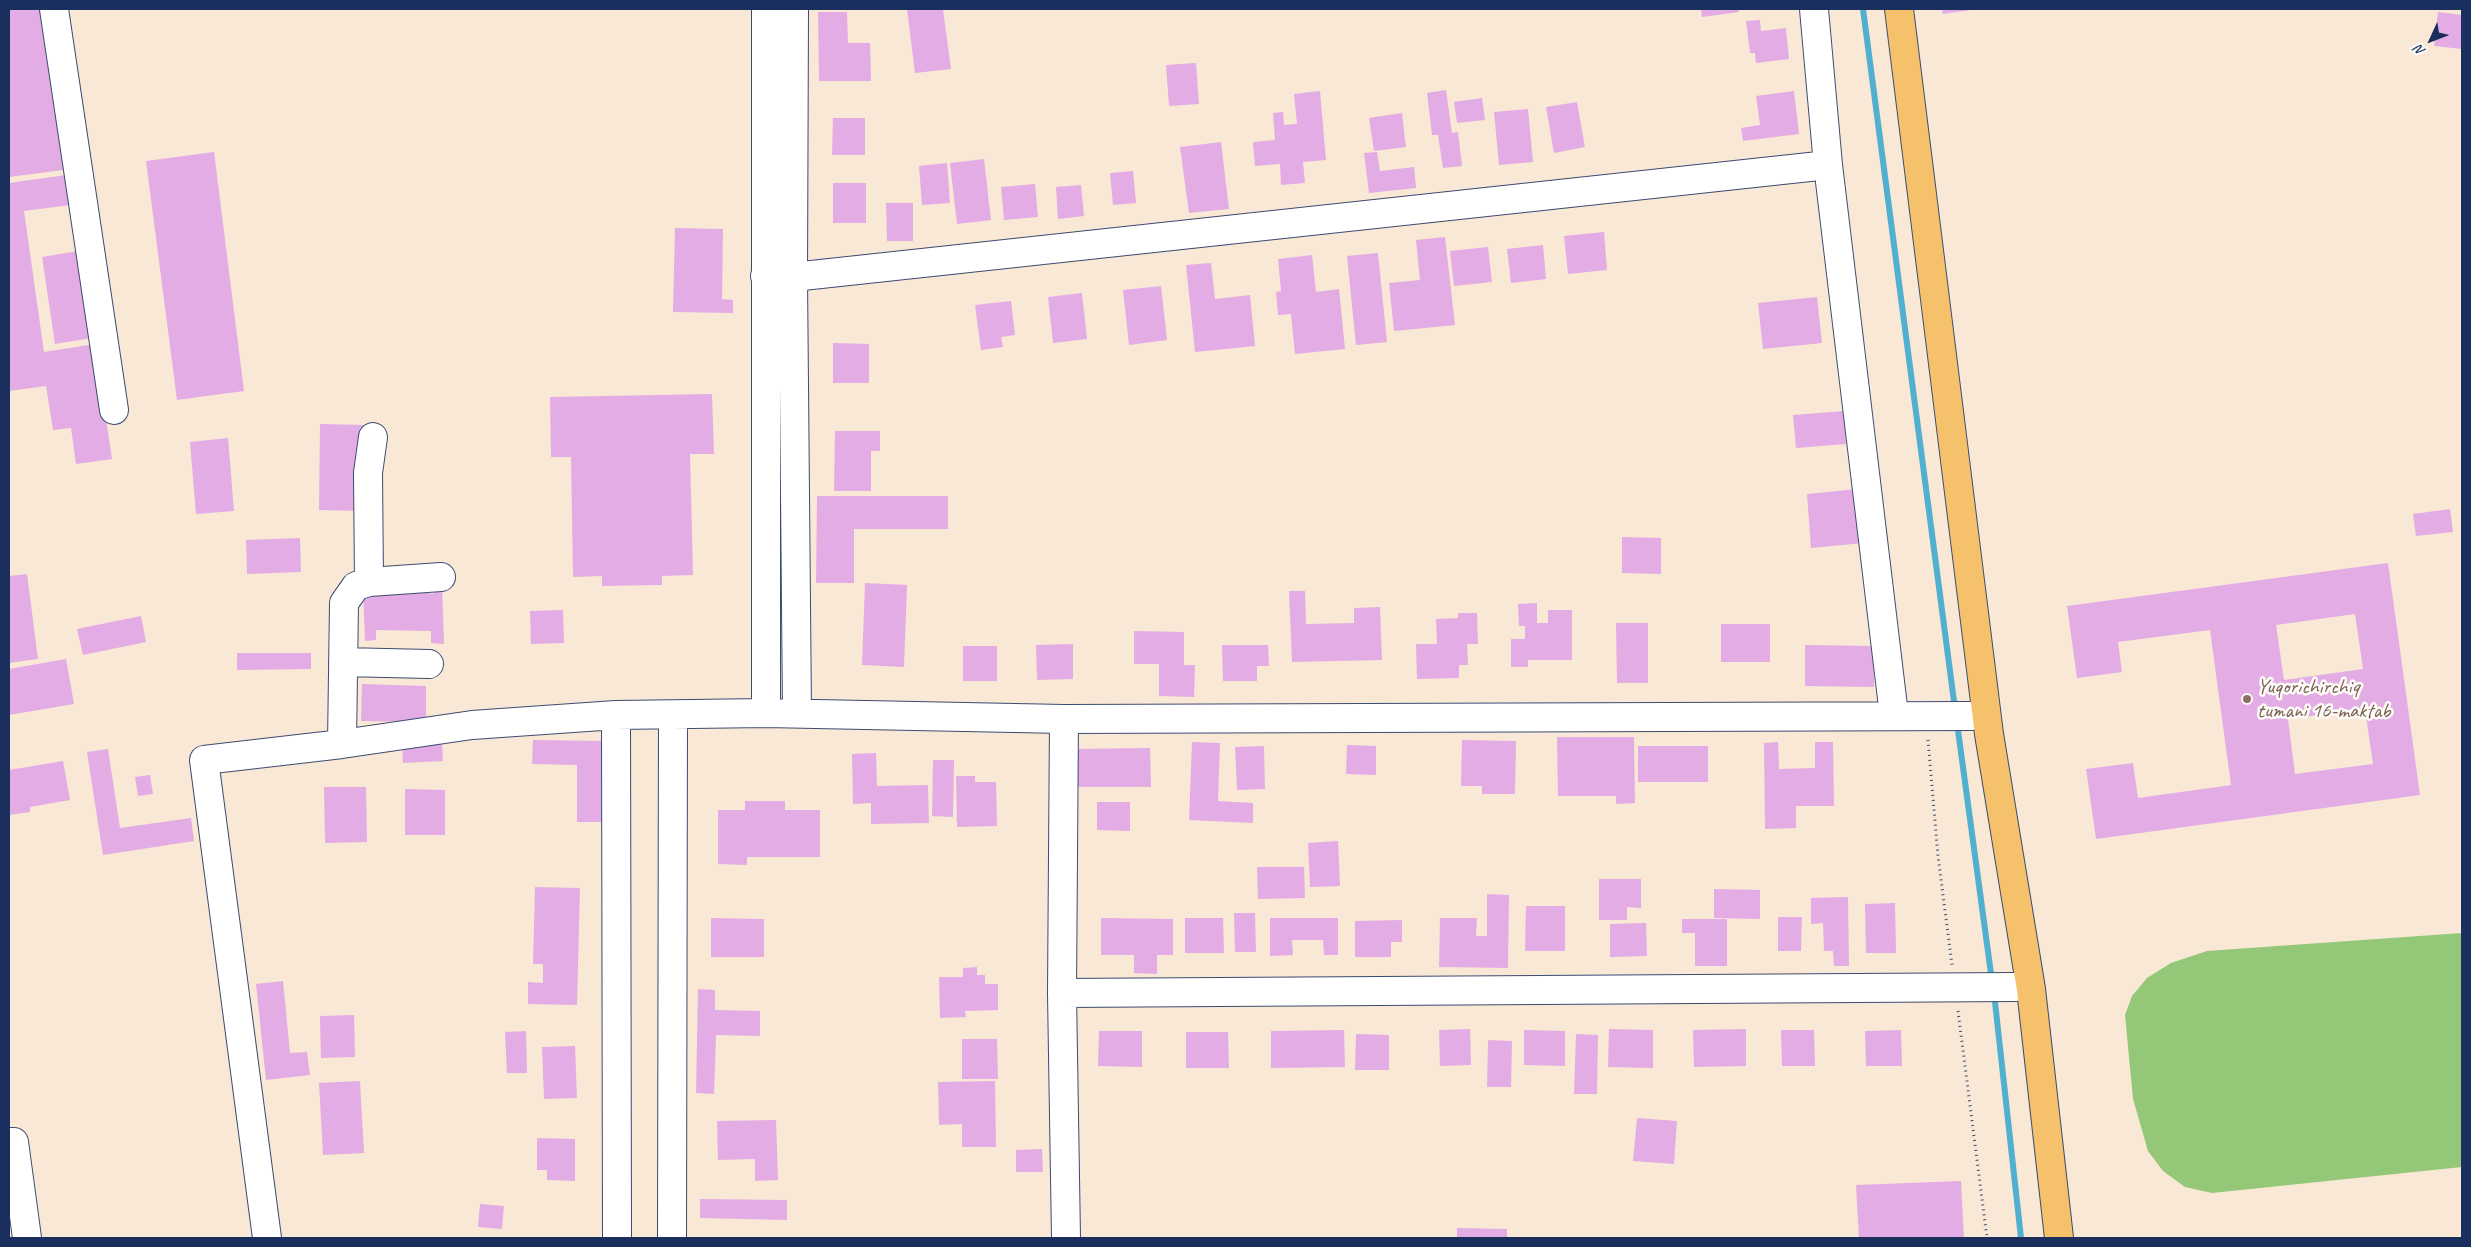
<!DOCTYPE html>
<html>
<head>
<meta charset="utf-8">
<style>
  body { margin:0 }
  #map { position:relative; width:2471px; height:1247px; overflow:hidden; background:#f8e8d5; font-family:Caveat,sans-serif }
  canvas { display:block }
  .frame { position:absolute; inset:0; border:10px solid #1b2f5e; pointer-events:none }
  .north { position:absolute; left:2406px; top:15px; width:50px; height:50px; -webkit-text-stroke:4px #fdfcf7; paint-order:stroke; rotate:227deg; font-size:14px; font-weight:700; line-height:20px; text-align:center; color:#1b2f5e }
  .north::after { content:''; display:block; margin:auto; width:18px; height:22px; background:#1b2f5e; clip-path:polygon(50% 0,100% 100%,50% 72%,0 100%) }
</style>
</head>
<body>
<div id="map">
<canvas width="2471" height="1247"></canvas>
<div class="frame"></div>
<div class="north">N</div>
</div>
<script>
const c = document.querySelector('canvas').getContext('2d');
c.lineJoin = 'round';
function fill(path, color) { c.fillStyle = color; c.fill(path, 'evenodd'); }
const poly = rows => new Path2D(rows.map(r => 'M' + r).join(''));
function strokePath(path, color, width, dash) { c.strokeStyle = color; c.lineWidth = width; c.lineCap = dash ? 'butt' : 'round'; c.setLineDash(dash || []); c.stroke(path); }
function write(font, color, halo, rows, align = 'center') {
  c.font = font + ' Caveat,sans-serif'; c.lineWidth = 5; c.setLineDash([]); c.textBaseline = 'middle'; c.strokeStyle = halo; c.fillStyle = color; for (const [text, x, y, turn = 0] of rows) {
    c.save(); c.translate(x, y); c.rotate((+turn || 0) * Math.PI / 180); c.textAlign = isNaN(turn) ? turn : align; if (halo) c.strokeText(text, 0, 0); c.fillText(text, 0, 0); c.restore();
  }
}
fill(poly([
  [2462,933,2462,1167,2212,1193,2185,1187,2163,1171,2148,1151,2133,1099,2125,1015,2132,996,2147,978,2171,963,2207,951]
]), '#94c778');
strokePath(poly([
  [1863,9,1955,709],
  [1957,723,1992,981],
  [1994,993,2021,1238]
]), '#51afcf', 6);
fill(poly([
  [9,9,48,9,71,169,9,177],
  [907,9,943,9,951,69,915,73],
  [1701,9,1739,9,1739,12,1702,17],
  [1942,9,1971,9,1971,10,1943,14],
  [818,12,847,12,848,43,870,43,871,81,819,81],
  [2438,12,2462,15,2462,49,2434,46],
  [1760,20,1761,31,1786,28,1789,59,1756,63,1755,53,1750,53,1746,21],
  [1196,63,1199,104,1169,106,1166,65],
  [1446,90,1452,133,1458,132,1462,166,1443,168,1438,135,1432,135,1427,93],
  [1320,91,1326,160,1303,162,1305,183,1281,185,1280,164,1255,166,1253,142,1275,140,1273,113,1283,112,1284,125,1297,124,1294,94],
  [1794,91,1799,134,1743,141,1741,128,1760,125,1756,96],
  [1482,98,1485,120,1457,123,1454,102],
  [1577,102,1585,147,1554,153,1546,107],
  [1528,109,1533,162,1499,165,1494,112],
  [1402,113,1406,147,1374,151,1369,118],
  [833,118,865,118,865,155,832,155],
  [1221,142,1229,209,1189,213,1180,147],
  [214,152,244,391,177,400,146,161],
  [1377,152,1380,171,1414,167,1416,188,1369,193,1364,153],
  [984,159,991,220,957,224,950,163],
  [947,163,950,203,922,205,919,166],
  [1133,171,1136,203,1113,205,1110,173],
  [66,175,70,205,24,211,44,352,95,344,112,459,76,464,71,428,53,430,46,386,9,391,9,183],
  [833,183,866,183,866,223,833,223],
  [1035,184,1038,217,1004,220,1001,187],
  [1081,185,1084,216,1058,219,1056,187],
  [886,203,913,203,913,241,887,241],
  [675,228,723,229,722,299,733,300,733,313,673,312],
  [1604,232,1607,270,1568,274,1564,236],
  [1445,237,1455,325,1394,331,1389,283,1420,280,1416,240],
  [1543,245,1546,279,1511,283,1507,249],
  [1488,247,1492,282,1454,286,1450,251],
  [78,251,92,338,55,344,42,257],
  [1378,253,1387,342,1356,345,1347,256],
  [1312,255,1316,292,1339,289,1345,349,1295,354,1291,314,1278,315,1276,292,1281,291,1278,259],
  [1211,263,1215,299,1250,295,1255,346,1195,352,1186,265],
  [1161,286,1167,340,1129,345,1123,290],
  [1082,293,1087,339,1053,343,1048,297],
  [1817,297,1822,343,1763,349,1758,303],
  [1011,301,1015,335,1001,337,1003,347,981,350,975,305],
  [833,343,869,344,869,383,833,383],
  [712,394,714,454,690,454,693,575,662,576,662,585,602,586,602,576,573,577,571,457,551,457,550,397],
  [1844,411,1846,444,1796,448,1793,415],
  [320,424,365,425,364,511,319,510],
  [835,431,880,431,880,451,871,451,871,491,834,491],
  [228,438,234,511,196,514,190,442],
  [1857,489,1863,543,1811,548,1807,494],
  [817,496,948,496,948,529,854,529,854,583,816,583],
  [2450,509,2453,532,2416,536,2413,514],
  [1622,537,1661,538,1661,574,1622,573],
  [300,538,301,572,247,574,246,540],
  [2388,563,2420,795,2096,839,2086,769,2133,763,2138,798,2231,785,2210,630,2118,642,2122,672,2077,678,2067,606],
  [2355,614,2363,669,2284,680,2276,625],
  [2365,709,2373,764,2295,774,2288,719],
  [27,574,38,659,9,663,9,576],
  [865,583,907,585,904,667,862,665],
  [430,586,442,587,444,644,431,643,431,631,376,630,376,640,365,641,363,589,411,590,434,594],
  [1289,591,1305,591,1306,624,1354,623,1354,608,1380,607,1382,660,1292,662],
  [1537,603,1537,623,1548,623,1548,610,1572,610,1572,660,1528,660,1528,667,1511,667,1511,639,1525,639,1525,626,1519,626,1518,604],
  [563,610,564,643,531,644,530,611],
  [1458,613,1477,613,1478,644,1467,644,1468,665,1459,665,1459,678,1417,679,1416,644,1437,644,1436,619,1458,618],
  [141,616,146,642,83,655,77,629],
  [1616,623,1648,623,1648,683,1617,683],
  [1721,624,1770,624,1770,662,1721,662],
  [1134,631,1184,632,1184,665,1195,665,1194,697,1159,696,1159,664,1134,664],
  [1073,644,1073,679,1037,680,1036,645],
  [1222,645,1268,645,1269,666,1257,666,1257,681,1223,681],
  [1805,645,1874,646,1874,687,1805,686],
  [963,646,997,646,997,681,963,681],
  [237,653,311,653,311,669,237,670],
  [66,659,74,704,9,715,9,669],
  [362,684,426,686,426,722,361,721],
  [1557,737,1634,737,1635,803,1616,804,1616,796,1558,796],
  [533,740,606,741,605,822,577,822,577,765,532,764],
  [1462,740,1516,741,1515,794,1482,794,1482,786,1461,786],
  [442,742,443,761,403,763,402,744],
  [1192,742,1220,743,1218,801,1253,803,1253,823,1189,820],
  [1778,742,1779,769,1815,768,1815,742,1833,742,1834,806,1796,806,1796,828,1765,829,1764,743],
  [1347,745,1376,746,1376,775,1346,774],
  [1264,746,1265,789,1237,790,1235,747],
  [1638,746,1708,746,1708,782,1638,782],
  [1150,748,1151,787,1071,787,1071,749],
  [108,749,120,828,191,818,194,841,103,855,87,752],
  [876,753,877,786,928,785,929,823,871,824,871,803,853,804,852,754],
  [933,760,954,760,953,817,932,816],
  [63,761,70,800,30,807,30,812,9,815,9,770],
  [150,775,153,794,138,796,135,777],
  [956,776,975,776,975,782,996,782,997,826,957,827],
  [324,787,366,787,367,842,325,843],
  [405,789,445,790,445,835,405,835],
  [745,801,785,801,785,810,820,810,820,857,747,857,747,865,718,864,718,810,745,810],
  [1097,802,1130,802,1130,831,1097,830],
  [1338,841,1340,886,1310,887,1308,843],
  [1257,867,1304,867,1305,898,1258,899],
  [1599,879,1641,879,1641,908,1627,907,1627,920,1599,920],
  [535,887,580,888,577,1005,528,1004,528,982,543,983,543,964,533,964],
  [1714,889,1760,890,1760,919,1714,918],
  [1487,894,1509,895,1508,968,1439,967,1440,918,1477,918,1476,936,1487,936],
  [1848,897,1849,966,1834,966,1833,951,1824,951,1823,923,1811,924,1811,898],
  [1895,903,1896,953,1866,953,1865,904],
  [1526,906,1565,906,1565,951,1525,951],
  [1234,913,1255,913,1256,952,1235,952],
  [1778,917,1802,917,1801,951,1778,951],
  [711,918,764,919,764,957,711,957],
  [1101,918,1173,919,1173,955,1157,955,1157,974,1134,973,1134,955,1101,955],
  [1185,918,1223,918,1224,953,1185,953],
  [1270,918,1338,918,1338,955,1324,955,1323,940,1292,940,1293,955,1270,956],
  [1682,919,1727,919,1727,966,1695,966,1695,933,1682,933],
  [1402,920,1402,942,1391,942,1391,957,1355,957,1355,921],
  [1646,923,1647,956,1610,957,1610,924],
  [977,967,977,975,985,975,985,984,998,984,998,1010,965,1011,966,1017,940,1018,939,977,963,977,963,968],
  [283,981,290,1053,307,1052,310,1075,266,1080,256,984],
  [698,989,715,990,715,1010,760,1011,760,1036,716,1035,714,1094,696,1093],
  [354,1015,355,1057,321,1058,320,1016],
  [1470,1029,1471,1065,1440,1066,1439,1030],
  [1609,1029,1653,1030,1653,1068,1608,1067],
  [1746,1029,1746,1066,1694,1067,1693,1030],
  [1344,1030,1345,1067,1271,1068,1271,1031],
  [1524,1030,1565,1031,1565,1066,1524,1065],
  [1781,1030,1814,1030,1815,1066,1782,1066],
  [1901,1030,1902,1066,1866,1066,1865,1031],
  [526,1031,527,1073,507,1073,505,1032],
  [1099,1031,1142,1031,1142,1067,1098,1066],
  [1186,1032,1228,1032,1229,1068,1186,1068],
  [1356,1034,1389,1035,1389,1070,1355,1070],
  [1576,1034,1598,1035,1597,1094,1574,1094],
  [962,1039,997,1039,998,1079,962,1079],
  [1488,1040,1512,1041,1511,1087,1487,1087],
  [575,1046,577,1098,544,1099,542,1047],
  [360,1081,364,1153,323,1155,319,1083],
  [995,1081,996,1147,962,1147,962,1124,939,1125,938,1082],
  [1637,1118,1677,1121,1674,1164,1633,1161],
  [776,1120,778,1180,755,1181,755,1159,718,1160,717,1121],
  [537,1138,575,1139,575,1181,547,1180,547,1170,537,1170],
  [1042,1149,1043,1172,1016,1172,1016,1150],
  [1961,1181,1964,1238,1859,1238,1856,1185],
  [700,1199,787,1200,787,1220,700,1218],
  [480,1204,504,1206,502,1229,478,1227],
  [1457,1228,1507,1229,1507,1238,1457,1238]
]), '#e4ace4');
const minor = poly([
  [54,9,114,410],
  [766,9,766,713],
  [794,9,793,277,797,713],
  [1814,9,1828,165,1894,715],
  [765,276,793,277,1828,165],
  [369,582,368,473,373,437],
  [343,662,429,664],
  [616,715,617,1238],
  [1064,719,1062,993,1066,1238],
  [342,744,344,603,356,586,369,582,441,577],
  [1062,993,2015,987],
  [9,1142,14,1142,27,1238],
  [267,1238,204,760,342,744,472,725,616,715,766,713,1064,719,1972,716],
  [672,1238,673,715]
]);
const major = poly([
  [1899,9,1989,734,2031,989,2059,1238]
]);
strokePath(minor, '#3c4b70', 30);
strokePath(major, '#3c4b70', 30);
strokePath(poly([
  [1928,740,1938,856,1952,965],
  [1958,1011,1987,1238]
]), '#3c4b70', 3, [1, 4]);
strokePath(minor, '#fff', 28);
strokePath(major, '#f5c16b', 28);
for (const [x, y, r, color] of [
  [2247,699,5,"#8d6e63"]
]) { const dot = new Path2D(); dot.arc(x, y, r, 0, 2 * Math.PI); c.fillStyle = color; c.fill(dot); strokePath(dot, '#fdfcf7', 2); }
write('21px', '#785e54', '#fdfcf7', [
  ["Yuqorichirchiq",2257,687],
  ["tumani 16-maktab",2257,711]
], 'left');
</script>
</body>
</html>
